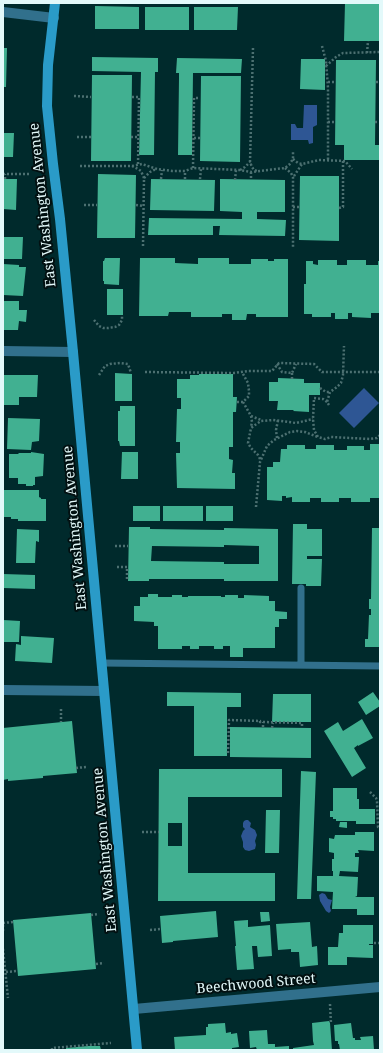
<!DOCTYPE html>
<html>
<head>
<meta charset="utf-8">
<style>
  body { margin:0 }
  #map { position:relative; width:383px; height:1053px; overflow:hidden; background:#002a2c; font-family:"Noto Serif",serif }
  canvas { display:block }
  .frame { position:absolute; inset:0; border:4px solid #e3f9fa; pointer-events:none }
</style>
</head>
<body>
<div id="map">
<canvas width="383" height="1053"></canvas>
<div class="frame"></div>
</div>
<script>
const c = document.querySelector('canvas').getContext('2d');
c.lineJoin = 'round';
function fill(path, color) { c.fillStyle = color; c.fill(path, 'evenodd'); }
const poly = rows => new Path2D(rows.map(r => 'M' + r).join(''));
function strokePath(path, color, width, dash) { c.strokeStyle = color; c.lineWidth = width; c.lineCap = dash ? 'butt' : 'round'; c.setLineDash(dash || []); c.stroke(path); }
function write(font, color, halo, rows, align = 'center') {
  c.font = font + ' "Noto Serif",serif'; c.lineWidth = 4; c.setLineDash([]); c.textBaseline = 'middle'; c.strokeStyle = halo; c.fillStyle = color; for (const [text, x, y, turn = 0] of rows) {
    c.save(); c.translate(x, y); c.rotate((+turn || 0) * Math.PI / 180); c.textAlign = isNaN(turn) ? turn : align; if (halo) c.strokeText(text, 0, 0); c.fillText(text, 0, 0); c.restore();
  }
}
fill(poly([
  [304,105,317,105,317,125,313,127,313,143,309,144,308,140,291,140,291,124,295,124,297,128,303,128],
  [364,388,379,403,354,428,339,413],
  [246,820,248,820,251,823,250,827,255,830,257,835,255,841,256,845,255,849,249,851,245,850,243,847,243,842,241,836,243,831,245,829,243,827,243,823,244,821],
  [322,893,325,894,328,899,332,900,330,907,331,911,329,913,326,911,320,901,319,895]
]), '#2e5694');
fill(poly([
  [345,3,380,3,380,41,344,41],
  [95,6,139,7,139,29,95,29],
  [145,7,189,7,189,30,145,30],
  [194,7,238,7,237,30,194,30],
  [3,48,7,48,6,87,3,87],
  [92,57,158,58,158,72,155,72,154,155,139,155,141,72,92,71],
  [177,58,242,59,241,73,193,73,192,155,178,155,179,78,179,73,176,73],
  [301,59,325,59,325,90,300,89],
  [336,60,376,60,375,145,380,145,380,160,344,160,344,145,335,145],
  [92,75,132,75,131,161,91,161],
  [201,76,241,76,240,162,200,161],
  [3,133,14,133,13,157,3,157],
  [98,174,136,175,135,238,97,238],
  [300,176,339,176,339,241,299,240],
  [3,179,17,179,16,210,3,209],
  [151,179,215,180,214,211,150,210],
  [220,179,285,180,285,212,257,212,257,219,286,220,285,236,219,235,220,226,213,226,213,235,148,235,149,218,242,219,242,212,220,211],
  [3,234,4,234,4,237,23,237,22,259,3,259],
  [105,258,120,258,119,285,104,284,104,281,103,281,103,261,104,261],
  [140,258,175,258,175,263,198,264,198,258,229,258,229,264,251,264,251,259,268,259,268,261,274,261,274,259,288,259,288,317,256,317,256,314,247,314,246,320,232,320,232,314,222,314,222,317,191,317,191,312,169,312,168,316,139,316],
  [318,260,337,260,337,265,347,265,347,260,366,260,366,265,378,265,378,261,380,261,380,313,371,313,371,318,352,317,352,313,348,313,348,319,335,319,335,313,331,313,331,317,312,317,312,314,304,314,304,284,306,284,306,261,313,261,313,264,318,265],
  [3,264,19,265,19,267,26,267,23,296,3,295],
  [107,289,123,289,123,315,107,315],
  [3,301,19,301,19,310,27,310,26,322,19,321,18,330,3,330],
  [115,373,132,374,132,401,115,401],
  [199,374,233,374,233,397,237,397,236,412,233,412,233,447,229,447,229,459,233,460,232,473,235,473,235,489,177,488,176,453,180,453,180,442,176,442,177,409,181,409,181,398,177,398,177,379,190,379,190,375,199,375],
  [3,375,38,375,37,397,19,397,19,405,3,405],
  [278,378,304,379,304,383,320,383,320,395,309,395,309,412,293,411,294,410,277,410,278,401,269,401,269,382,278,382],
  [120,406,135,406,135,446,120,446,119,441,118,441,118,411,120,411],
  [8,418,40,419,39,441,32,442,31,450,7,449],
  [370,444,380,444,380,498,370,498,370,502,351,502,351,498,339,498,339,502,321,502,321,498,310,498,310,502,292,502,292,497,286,498,286,496,282,496,282,501,267,500,267,467,273,467,273,462,280,462,281,449,287,449,287,445,305,445,305,449,316,449,316,445,334,445,334,450,347,450,347,446,364,446,364,450,370,450],
  [31,452,44,454,43,476,35,477,35,485,33,485,33,486,26,486,26,484,18,484,18,478,9,478,9,454,19,454,18,453,31,453],
  [122,452,138,452,138,479,121,479],
  [3,490,39,490,39,497,41,498,41,499,46,499,46,521,18,521,18,519,11,519,11,517,3,517],
  [133,506,160,506,160,521,133,521],
  [163,506,203,506,203,521,163,521],
  [206,506,233,506,233,521,206,521],
  [293,524,307,524,307,529,322,529,322,556,307,556,307,559,322,559,321,586,306,586,306,584,292,584],
  [129,527,150,527,150,529,224,530,224,528,278,529,278,581,224,581,224,579,149,579,149,581,128,581],
  [224,545,259,546,259,564,224,564,224,562,151,561,152,546,224,547],
  [372,528,380,528,380,647,365,647,365,639,368,639,369,615,371,615,371,609,369,609,369,599,371,599],
  [17,529,39,530,39,542,36,541,35,563,16,563],
  [3,574,35,575,35,589,3,588],
  [148,594,158,594,158,597,172,597,172,595,182,595,182,597,188,597,188,596,221,596,221,597,225,597,225,595,238,595,238,598,244,598,244,595,269,596,269,601,275,601,275,611,287,612,287,619,279,619,279,627,275,627,275,648,243,648,243,657,230,657,230,646,223,646,223,649,214,649,214,646,199,646,199,649,190,649,190,646,182,646,182,649,158,649,158,626,154,626,154,622,134,621,134,606,140,606,140,597,148,597],
  [3,620,20,621,19,642,3,642],
  [21,636,54,638,52,663,15,661,16,644,21,645],
  [167,692,241,693,241,707,227,707,227,756,194,756,194,706,167,706],
  [373,692,380,702,380,706,366,715,358,702],
  [273,694,311,694,311,722,272,722],
  [362,719,373,738,358,746,358,745,354,748,366,768,352,777,324,731,338,722,343,731],
  [72,721,77,773,43,776,43,778,8,781,8,779,3,780,3,728],
  [230,727,311,728,311,758,230,757],
  [159,769,282,769,282,797,188,797,188,873,275,873,275,901,158,901],
  [168,823,182,823,182,846,168,846],
  [301,771,316,772,311,899,297,899],
  [333,788,357,788,357,799,359,799,359,809,375,809,375,824,356,824,356,821,336,821,336,819,333,819,333,817,330,817,330,811,333,811],
  [266,810,280,810,279,853,265,853],
  [340,822,347,822,347,828,339,827],
  [355,832,374,832,374,851,358,850,359,853,355,853,355,857,359,857,358,872,340,871,339,876,358,877,357,896,355,897,374,897,374,915,357,915,357,909,332,909,333,892,317,891,317,876,333,876,333,871,332,871,332,859,334,859,334,853,329,852,329,838,334,839,335,835,355,835],
  [216,911,218,937,173,941,173,942,162,943,160,916],
  [260,912,269,912,270,921,261,922],
  [91,913,96,969,18,976,13,920],
  [248,920,248,927,270,925,272,956,258,957,257,946,252,946,254,969,237,970,235,946,236,946,234,921],
  [310,922,312,947,317,946,318,965,300,967,299,952,291,952,291,949,278,950,276,924],
  [343,925,373,925,373,944,369,944,369,945,373,945,373,958,347,957,347,965,328,965,328,947,338,947,339,933,343,933],
  [329,1021,330,1023,332,1050,293,1050,293,1048,314,1045,313,1041,312,1023],
  [225,1023,226,1033,231,1032,231,1034,237,1033,239,1047,232,1048,232,1050,175,1050,174,1037,206,1035,206,1027,208,1027,208,1024],
  [351,1023,353,1038,355,1038,355,1040,361,1040,360,1037,373,1036,374,1050,340,1050,339,1044,338,1044,338,1041,335,1041,334,1025],
  [267,1030,268,1044,275,1044,275,1047,289,1046,289,1050,257,1050,256,1047,250,1048,249,1031],
  [88,1046,100,1046,101,1050,66,1050,66,1048]
]), '#41b091');
strokePath(poly([
  [322,46,326,61,328,88,328,160],
  [253,48,250,162,252,167,254,170,257,171],
  [367,53,368,41],
  [326,66,336,57,343,53,380,52],
  [328,82,335,82],
  [376,82,380,82],
  [74,96,91,97],
  [132,97,139,97,138,165],
  [328,122,335,122],
  [375,122,380,122],
  [77,137,91,137],
  [131,137,138,137],
  [194,138,200,138],
  [293,159,298,163,302,164,319,160,345,161,352,169],
  [80,166,132,166,142,164,157,169,172,171,185,171,193,168,240,170,251,172,285,168,289,165,293,159,293,152],
  [132,166,138,169,141,171,144,178,143,246],
  [193,168,194,98,200,98],
  [285,168,291,173,293,177,293,247],
  [240,170,245,167,250,162],
  [251,172,251,180],
  [3,174,31,174],
  [294,176,302,164],
  [144,178,150,172,156,169],
  [5,179,5,174],
  [161,179,162,170],
  [185,179,185,171],
  [200,179,201,169],
  [235,180,236,170],
  [84,205,97,205],
  [136,205,143,206],
  [293,207,300,207],
  [339,208,343,207,343,160],
  [94,320,99,326,103,328,108,328,115,327,119,325,122,320,122,316],
  [277,364,282,372,292,373,296,364],
  [145,372,234,373,248,371,272,371,279,363,314,364,322,372,380,372],
  [292,373,292,379],
  [99,375,105,366,110,364,120,363,128,364,131,373],
  [320,388,326,392,330,392],
  [237,402,243,402,249,396,249,391,248,383,242,372],
  [243,402,251,416,252,422,251,427],
  [327,402,323,399,314,398,313,419,314,430,318,437,325,439,331,437,370,439,377,438,380,435],
  [329,405,327,402,330,392,337,387,341,383,343,375,344,346],
  [251,416,261,420],
  [277,438,276,430,278,420],
  [260,459,258,455,251,448,248,443,251,428,255,425,261,421,273,420,296,423,313,419],
  [256,507,260,462,267,446,274,440,290,432,297,431,305,432,318,437],
  [115,546,128,546],
  [117,567,127,567,127,580],
  [61,709,61,722],
  [263,727,263,722],
  [272,728,273,723],
  [228,753,229,720,260,721,260,722,263,722,302,723,302,728],
  [76,768,86,767],
  [370,792,376,798,377,801,378,827,380,827],
  [142,832,159,832],
  [91,915,99,914],
  [3,923,13,922],
  [150,930,161,929],
  [3,931,3,923],
  [374,943,380,943],
  [3,949,8,998],
  [96,964,104,963],
  [6,972,17,971],
  [330,1004,331,1024],
  [52,1050,52,1048,111,1043]
]), '#4c7071', 2.5, [2, 2]);
strokePath(poly([
  [102,663,380,666],
  [301,665,301,588]
]), '#31708c', 7);
strokePath(poly([
  [3,12,54,18],
  [3,351,73,352],
  [3,690,104,691],
  [134,1009,380,987]
]), '#31708c', 10);
strokePath(poly([
  [55,3,48,65,47,106,53,164,60,219,73,352,137,1050]
]), '#2a9bc8', 10);
write('14px', '#e3f9fa', '#021011', [
  ["East Washington Avenue",43,205,-96],
  ["East Washington Avenue",75,528,-95],
  ["East Washington Avenue",105,850,-95],
  ["Beechwood Street",256,984,-5]
]);
</script>
</body>
</html>
